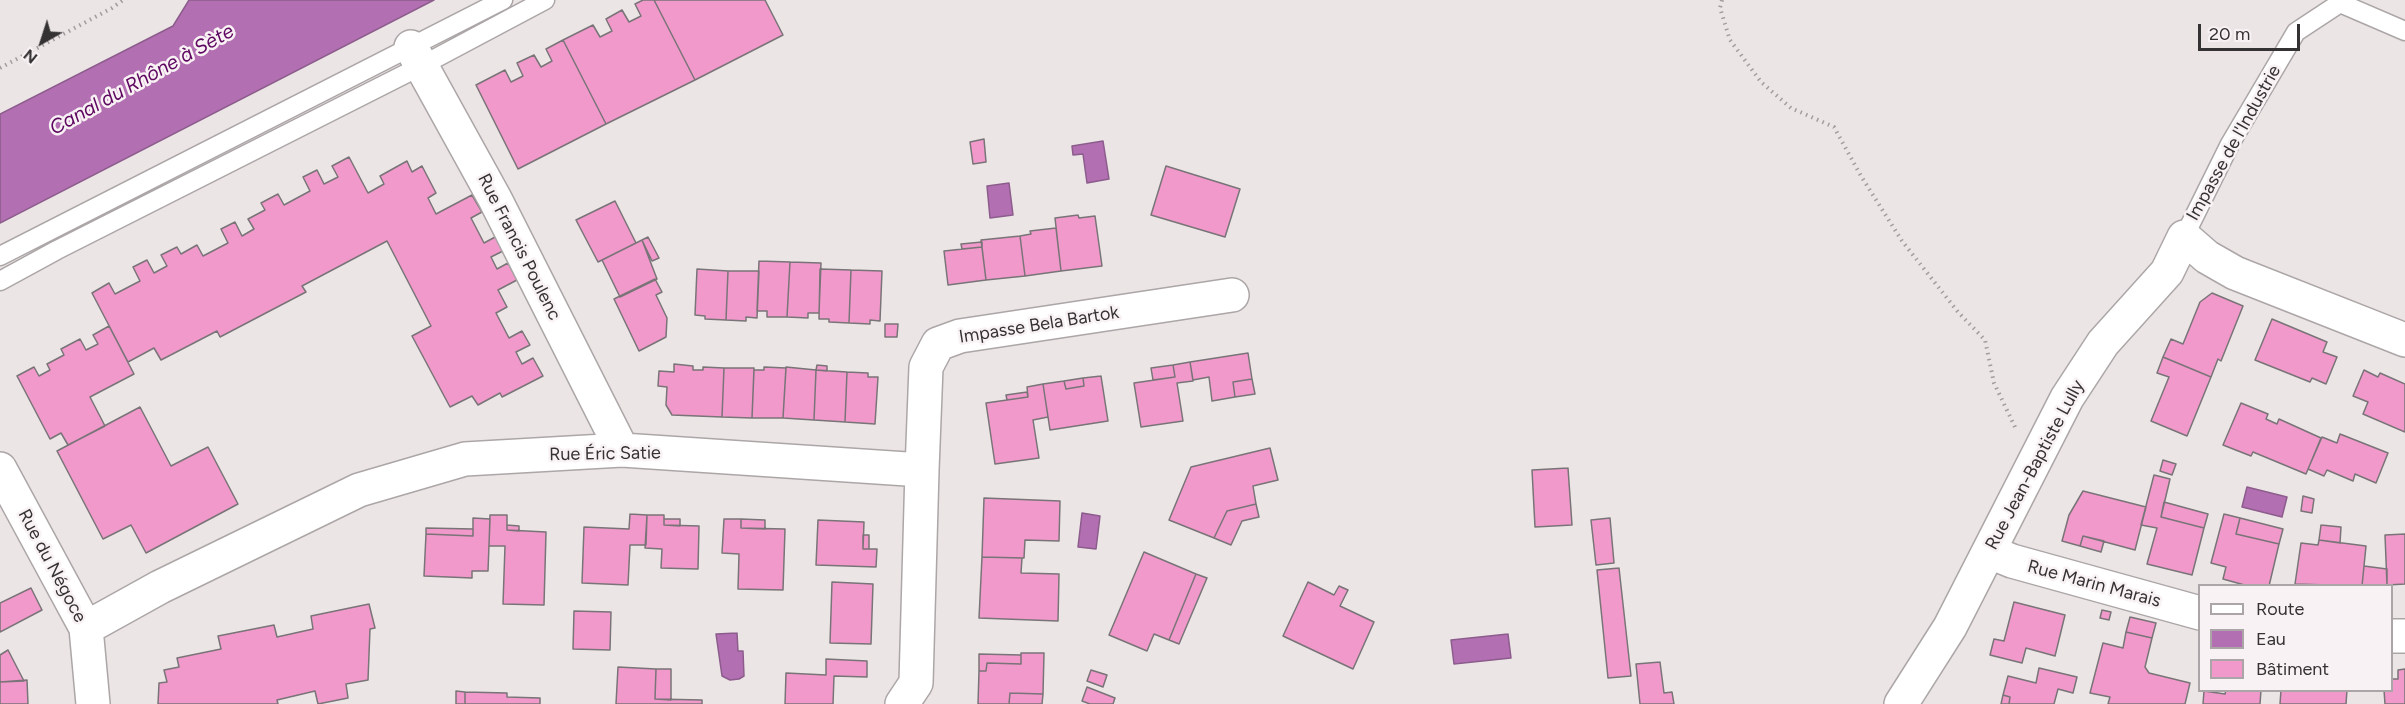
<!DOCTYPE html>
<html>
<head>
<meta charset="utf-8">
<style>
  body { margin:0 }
  #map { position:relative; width:2405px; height:704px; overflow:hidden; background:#ece5e6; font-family:Figtree,sans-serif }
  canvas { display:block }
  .legend { position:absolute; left:2198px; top:584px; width:195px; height:108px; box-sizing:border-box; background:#f9f2f4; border:2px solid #aba5a7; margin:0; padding:8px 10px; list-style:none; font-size:18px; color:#353233 }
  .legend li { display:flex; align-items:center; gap:12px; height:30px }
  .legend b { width:30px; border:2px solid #aba5a7 }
  .north { position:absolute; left:12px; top:12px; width:60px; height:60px; -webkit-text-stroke:4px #f9f2f4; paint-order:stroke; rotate:219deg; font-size:16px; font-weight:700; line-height:24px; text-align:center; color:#353233 }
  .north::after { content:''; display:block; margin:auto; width:21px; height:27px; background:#353233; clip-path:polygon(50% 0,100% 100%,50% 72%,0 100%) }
  .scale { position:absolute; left:2198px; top:24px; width:102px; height:27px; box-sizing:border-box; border:3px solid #353233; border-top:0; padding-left:8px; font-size:18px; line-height:21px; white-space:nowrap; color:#353233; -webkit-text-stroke:4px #f9f2f4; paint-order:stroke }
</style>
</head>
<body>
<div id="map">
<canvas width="2405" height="704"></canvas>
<ul class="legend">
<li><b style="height:8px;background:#fff"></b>Route</li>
<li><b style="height:16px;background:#b26fb2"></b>Eau</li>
<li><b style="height:16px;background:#f199cb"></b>Bâtiment</li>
</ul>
<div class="north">N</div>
<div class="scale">20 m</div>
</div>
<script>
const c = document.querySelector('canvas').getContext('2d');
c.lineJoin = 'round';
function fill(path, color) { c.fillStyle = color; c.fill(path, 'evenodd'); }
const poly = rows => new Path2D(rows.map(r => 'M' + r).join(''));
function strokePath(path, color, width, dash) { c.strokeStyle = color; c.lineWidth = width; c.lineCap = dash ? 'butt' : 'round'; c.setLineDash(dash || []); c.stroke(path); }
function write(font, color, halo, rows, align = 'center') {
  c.font = font + ' Figtree,sans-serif'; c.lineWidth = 5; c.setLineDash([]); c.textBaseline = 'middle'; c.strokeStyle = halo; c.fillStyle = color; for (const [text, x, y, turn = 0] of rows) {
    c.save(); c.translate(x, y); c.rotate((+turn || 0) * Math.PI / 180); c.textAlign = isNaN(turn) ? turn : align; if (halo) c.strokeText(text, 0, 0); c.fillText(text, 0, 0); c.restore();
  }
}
const water = poly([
  [189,0,434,0,0,223,0,114,173,26,189,0],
  [1103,141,1109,179,1087,183,1083,154,1073,155,1072,146,1103,141],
  [1009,183,1013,215,990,218,987,186,1009,183],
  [2247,487,2287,497,2282,517,2242,507,2247,487],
  [1082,513,1100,516,1096,549,1078,547,1082,513],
  [737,633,738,651,743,651,744,676,739,679,730,680,722,676,716,634,737,633],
  [1508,634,1511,658,1454,664,1451,640,1508,634]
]);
fill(water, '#b26fb2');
strokePath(water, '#8c5d8c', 1.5);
const building = poly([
  [643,0,654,0,695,80,606,124,563,40,593,25,600,37,612,31,606,19,622,10,629,22,641,16,635,4,643,0],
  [654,0,765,0,783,35,695,80,654,0],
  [563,40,606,124,518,169,476,85,505,70,511,82,523,76,517,63,534,55,541,67,552,61,546,49,563,40],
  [984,139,986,162,973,164,970,142,984,139],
  [349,157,368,193,384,184,380,176,407,161,412,172,422,166,436,193,428,198,436,214,472,195,482,212,471,218,484,243,497,236,505,250,491,257,497,269,508,263,517,280,498,290,507,307,496,313,509,338,522,331,530,345,516,352,522,364,533,358,543,376,502,397,500,393,478,405,472,396,450,407,412,336,431,326,387,241,302,286,306,292,220,337,217,331,161,360,154,348,128,362,92,293,109,283,115,294,140,281,133,267,147,260,154,273,167,266,161,255,177,247,181,254,197,245,203,256,228,243,221,229,235,222,242,236,254,229,248,219,265,210,261,203,278,194,284,205,310,191,303,177,317,170,324,184,338,177,332,166,349,157],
  [1166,166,1240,189,1225,237,1151,215,1166,166],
  [615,201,636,243,598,262,576,220,615,201],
  [1078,215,1079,218,1095,216,1102,266,1061,271,1055,218,1078,215],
  [1056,228,1061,271,1025,276,1020,236,1031,234,1030,231,1056,228],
  [1020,236,1025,276,986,280,981,240,1020,236],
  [648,237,659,258,652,261,642,240,648,237],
  [642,240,657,279,620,297,602,260,642,240],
  [982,242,982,247,962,249,961,244,982,242],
  [982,247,986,280,948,285,944,251,982,247],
  [759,261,790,262,787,317,767,317,767,311,757,311,759,261],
  [790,262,821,263,819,313,808,313,808,318,787,317,790,262],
  [697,269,728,271,726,320,705,319,705,316,695,315,697,269],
  [820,269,851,270,849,323,829,322,829,319,819,319,820,269],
  [851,270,882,271,880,321,870,320,870,324,849,323,851,270],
  [728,271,759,271,757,318,746,317,746,321,726,320,728,271],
  [655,279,662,292,656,295,667,318,666,337,639,351,614,299,655,279],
  [2212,293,2243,306,2221,361,2218,359,2211,377,2163,357,2171,339,2183,344,2200,302,2212,293],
  [2272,319,2327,342,2323,352,2337,357,2326,384,2312,378,2310,382,2255,360,2272,319],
  [885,324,898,324,897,337,885,337,885,324],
  [109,326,134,374,90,397,105,426,68,445,61,433,50,439,17,376,34,367,39,376,50,370,47,364,64,355,61,349,80,339,86,350,98,344,93,335,109,326],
  [1248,353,1252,379,1233,382,1235,397,1212,401,1209,377,1193,380,1190,362,1248,353],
  [2163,357,2211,377,2187,436,2151,421,2169,377,2157,373,2163,357],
  [1190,362,1193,381,1177,383,1183,421,1141,427,1134,383,1175,377,1173,365,1190,362],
  [674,364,693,366,693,370,703,370,703,367,724,368,722,417,672,415,666,405,667,387,658,386,659,371,674,372,674,364],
  [817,365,827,366,827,371,816,370,817,365],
  [1173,365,1175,377,1153,380,1151,368,1173,365],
  [764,367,786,368,783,418,752,418,754,370,764,370,764,367],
  [786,367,816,370,814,420,783,418,786,367],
  [724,368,754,368,752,418,722,417,724,368],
  [816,370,847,372,845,422,814,420,816,370],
  [2364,370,2378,377,2380,373,2405,384,2405,432,2363,414,2368,402,2353,396,2364,370],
  [847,372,868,373,868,377,878,377,875,424,845,422,847,372],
  [1101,376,1108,421,1050,430,1043,384,1064,381,1066,389,1084,386,1083,378,1101,376],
  [1083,378,1084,386,1066,389,1064,381,1083,378],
  [1252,379,1255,394,1235,397,1233,382,1252,379],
  [1043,384,1048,417,1033,420,1039,458,995,464,986,403,1028,397,1027,387,1043,384],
  [1027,392,1028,397,1007,400,1006,395,1027,392],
  [2241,403,2268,414,2266,419,2277,424,2279,419,2321,438,2306,474,2253,452,2251,456,2223,445,2241,403],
  [140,407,171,466,208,447,238,504,146,553,131,525,103,539,57,451,140,407],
  [2340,434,2388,453,2376,483,2355,474,2353,481,2327,470,2324,476,2308,469,2322,437,2337,443,2340,434],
  [1270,448,1278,480,1253,486,1256,504,1227,511,1214,538,1169,520,1191,467,1270,448],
  [2163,460,2176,464,2172,475,2160,471,2163,460],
  [1568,468,1572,525,1535,527,1532,470,1568,468],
  [2154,475,2170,479,2161,517,2204,528,2192,575,2147,564,2157,528,2141,525,2154,475],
  [2083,491,2146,507,2135,550,2083,536,2080,546,2062,541,2069,515,2083,491],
  [2303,496,2314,499,2312,513,2301,511,2303,496],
  [984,498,1060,501,1059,541,1025,540,1024,558,982,557,984,498],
  [2164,502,2208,514,2204,528,2161,517,2164,502],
  [1256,504,1259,517,1242,521,1231,545,1214,538,1227,511,1256,504],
  [630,514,647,515,646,545,630,545,628,585,582,583,584,527,629,529,630,514],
  [2224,514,2240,518,2236,534,2279,544,2269,586,2248,586,2223,579,2226,567,2211,563,2224,514],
  [490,515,507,515,507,530,546,532,544,605,503,604,505,546,489,546,490,515],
  [647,515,664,515,664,525,699,526,698,569,661,568,662,549,645,548,647,515],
  [473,518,490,519,488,571,472,571,472,578,424,576,426,534,473,536,473,518],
  [1610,518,1614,563,1596,565,1591,520,1610,518],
  [2240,518,2283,529,2279,544,2236,534,2240,518],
  [664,519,680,519,680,526,664,525,664,519],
  [724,519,741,519,741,528,785,529,783,590,738,589,739,554,722,553,724,519],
  [741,519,765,520,765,529,741,528,741,519],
  [818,520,864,522,863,549,877,549,876,567,816,565,818,520],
  [507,525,519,526,519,531,507,530,507,525],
  [2321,525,2341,527,2340,543,2319,540,2321,525],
  [426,528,473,529,473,536,426,534,426,528],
  [2405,534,2405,584,2387,585,2385,535,2405,534],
  [863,535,869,535,869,549,863,549,863,535],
  [2083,536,2104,541,2101,552,2080,546,2083,536],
  [2319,540,2366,546,2362,586,2295,584,2301,543,2318,545,2319,540],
  [1144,552,1196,574,1169,640,1154,634,1147,651,1109,635,1144,552],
  [982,557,1022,558,1021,573,1059,574,1058,621,979,618,982,557],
  [2364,566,2387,569,2387,586,2362,586,2364,566],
  [1619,568,1631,676,1608,678,1597,570,1619,568],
  [1196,574,1207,578,1179,644,1169,640,1196,574],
  [832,582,873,584,871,644,830,643,832,582],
  [1308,582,1334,595,1339,586,1348,590,1340,606,1374,622,1353,669,1283,636,1308,582],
  [31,588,42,610,0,632,0,603,31,588],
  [2014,602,2065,615,2055,656,2026,648,2022,663,1990,655,1994,639,2004,641,2014,602],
  [369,604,375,628,370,629,368,680,346,684,348,698,318,704,315,691,277,700,278,704,158,704,159,683,167,682,164,670,179,667,177,658,221,649,218,636,274,625,277,637,313,629,311,616,369,604],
  [2102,610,2111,612,2109,620,2100,618,2102,610],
  [574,611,611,612,610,650,573,649,574,611],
  [2130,617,2156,623,2152,638,2126,632,2130,617],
  [2126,632,2152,638,2145,667,2149,673,2190,683,2185,704,2108,704,2110,697,2090,693,2103,643,2123,648,2126,632],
  [8,650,24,681,0,682,0,655,8,650],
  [1021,653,1044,653,1043,694,1010,693,1009,704,978,704,979,671,986,671,987,663,1021,664,1021,653],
  [979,654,1021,655,1021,664,987,663,986,671,979,671,979,654],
  [826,659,867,661,867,677,834,676,833,704,785,704,786,673,826,675,826,659],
  [1660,662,1664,693,1672,692,1674,704,1640,704,1636,664,1660,662],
  [618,667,656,669,655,699,702,700,702,704,616,704,618,667],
  [2039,668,2077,677,2073,693,2058,689,2054,704,2009,704,2010,697,2003,695,2008,676,2036,683,2039,668],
  [656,669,671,669,671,700,655,699,656,669],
  [2405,669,2405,704,2385,704,2384,690,2392,690,2392,679,2398,679,2398,670,2405,669],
  [1091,670,1107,675,1103,687,1087,681,1091,670],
  [27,680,28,704,0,704,0,682,27,680],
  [1087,687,1115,698,1113,704,1090,704,1082,701,1087,687],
  [2226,690,2261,690,2260,704,2203,704,2204,691,2225,694,2226,690],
  [2281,690,2347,690,2346,704,2280,704,2281,690],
  [456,691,465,692,465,704,456,704,456,691],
  [465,692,507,693,507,697,540,698,540,704,465,704,465,692],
  [1010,693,1043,694,1042,704,1009,704,1010,693],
  [2003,695,2010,697,2009,704,2001,704,2003,695]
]);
fill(building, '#f199cb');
strokePath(building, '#797477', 1.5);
const lane = poly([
  [2184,237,2230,144,2296,32,2340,3,2405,31],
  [0,256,503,0],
  [0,281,57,250,421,66,545,0]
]);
const street = poly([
  [411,47,495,199,622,450],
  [0,469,86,628,93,704],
  [922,470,926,367,938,344,960,336,1232,295],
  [1990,552,2012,561,2200,613],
  [86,628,160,587,359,490,465,459,622,450,922,470,916,683,902,704],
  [2392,636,2405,636],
  [1901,704,1950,627,2067,398,2103,343,2167,272,2184,237,2207,257,2235,273,2405,340]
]);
strokePath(lane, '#aca6a7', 21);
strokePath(street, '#aca6a7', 36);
strokePath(poly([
  [1722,0,1720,8,1730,40,1761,82,1791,108,1834,127,1861,176,1902,241,1958,312,1985,340,1994,383,2015,427],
  [0,68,112,8,123,0]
]), '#a39d9e', 4, [1.5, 4.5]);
strokePath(lane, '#fff', 18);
strokePath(street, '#fff', 33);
write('18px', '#353233', '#f9f2f4', [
  ["Impasse de l'Industrie",2234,143,-61],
  ["Rue Francis Poulenc",519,247,63],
  ["Impasse Bela Bartok",1039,325,-9],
  ["Rue Éric Satie",605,454,-1],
  ["Rue Jean-Baptiste Lully",2035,465,-62],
  ["Rue du Négoce",52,566,62],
  ["Rue Marin Marais",2094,584,15]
]);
write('italic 20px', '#5e0761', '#f9f2f4', [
  ["Canal du Rhône à Sète",142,80,-29]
]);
</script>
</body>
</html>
